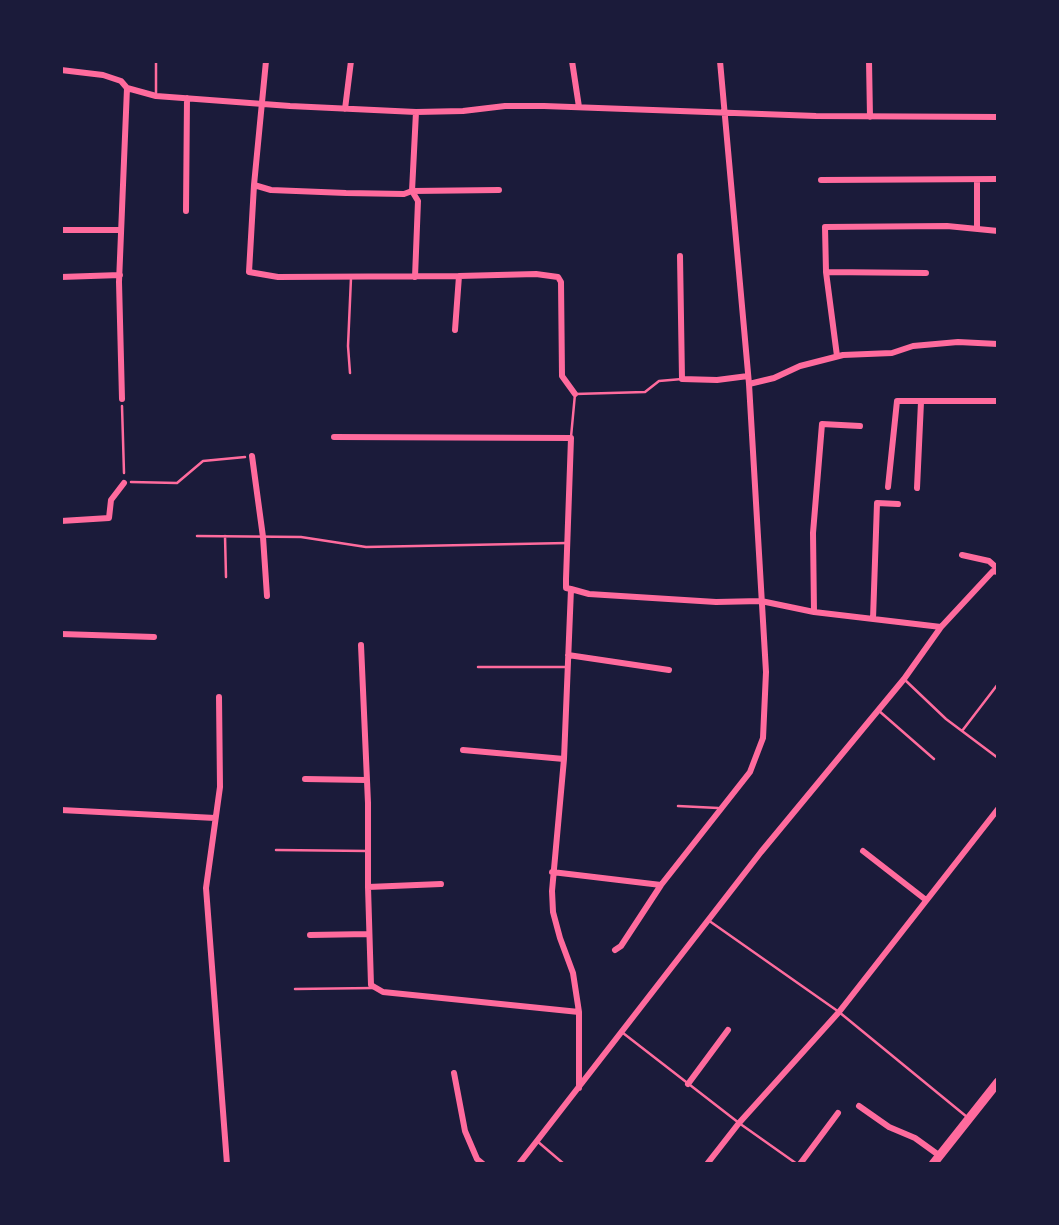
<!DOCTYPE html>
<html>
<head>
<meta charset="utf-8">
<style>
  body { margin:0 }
  #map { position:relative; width:1059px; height:1225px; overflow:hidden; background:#1b1b3a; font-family:Merriweather,serif }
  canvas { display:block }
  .frame { position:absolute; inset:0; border:63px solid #1b1b3a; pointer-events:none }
</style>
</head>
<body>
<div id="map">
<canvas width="1059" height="1225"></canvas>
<div class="frame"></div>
</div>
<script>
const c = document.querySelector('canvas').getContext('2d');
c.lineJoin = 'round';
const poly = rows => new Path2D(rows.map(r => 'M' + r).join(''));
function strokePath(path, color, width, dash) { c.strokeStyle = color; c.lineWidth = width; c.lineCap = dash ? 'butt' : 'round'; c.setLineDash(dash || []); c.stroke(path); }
strokePath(poly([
  [122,406,124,473],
  [131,482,177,483,203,461,245,457]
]), '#ff6b9d', 2.5);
strokePath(poly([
  [156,61,156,96],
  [350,373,348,346,351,278],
  [571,437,575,394,645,392,659,381,682,379],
  [197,536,301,537,366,547,567,543],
  [225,536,226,577],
  [478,667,567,667],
  [904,679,946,719,998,758],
  [878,710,934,759],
  [962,731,998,684],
  [678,806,718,808],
  [276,850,368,851],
  [708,920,839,1012,967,1117],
  [295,989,373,988],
  [623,1033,739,1123,797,1164],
  [537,1141,564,1164]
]), '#ff6b9d', 2.5);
strokePath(poly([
  [266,61,254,185,249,272,278,277,459,276,455,330],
  [572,61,579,107],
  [869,61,870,117],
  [61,70,103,75,121,81,127,88,156,96,290,106,416,112,463,111,505,106,544,106,816,116,998,117],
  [345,109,351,61],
  [821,180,998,179],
  [977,180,977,229],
  [254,185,271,190,346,193,404,194,412,191,416,112],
  [186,211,187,98],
  [61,230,121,230],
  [680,256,682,379,717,380,748,376],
  [826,272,926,273],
  [459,276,536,274,558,277,561,282,562,376,575,394],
  [61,277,120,275],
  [415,277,418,201,412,191,499,190],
  [837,356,826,272,825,227,947,226,998,231],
  [749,384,774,378,800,366,843,355,892,353,913,346,958,342,998,344],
  [122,399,119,282,127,88],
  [334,437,571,438,566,579,566,588,571,589,589,594,716,602,761,601,814,612,941,627],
  [252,456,263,537,267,596],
  [888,487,897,401,998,401],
  [917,488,921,402],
  [61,521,109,518,111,500,124,483],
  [962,555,989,561,998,569],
  [571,589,564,759,552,891,553,912,560,938,573,973,579,1012,579,1088],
  [814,612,813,533,822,424,860,426],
  [873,619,877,503,898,504],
  [61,634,154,637],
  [361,645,368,803,368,887,371,985,383,992,579,1012],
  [568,655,669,670],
  [219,697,220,787,206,888,227,1164],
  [463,750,564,759],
  [305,779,366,780],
  [61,810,215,818],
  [863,851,926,900],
  [552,872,661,885],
  [368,887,441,884],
  [310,935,369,934],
  [615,950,621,946,661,885,750,772,763,738,766,672,749,384,720,61],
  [454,1073,465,1131,477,1159,483,1164],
  [688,1084,728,1030],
  [859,1106,889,1127,915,1138,940,1156],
  [519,1164,761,852,904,679,941,627,993,571,998,572],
  [707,1164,739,1123,839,1012,998,809],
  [800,1164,838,1113]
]), '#ff6b9d', 6);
strokePath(poly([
  [933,1164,998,1082]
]), '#ff6b9d', 9);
</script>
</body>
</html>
